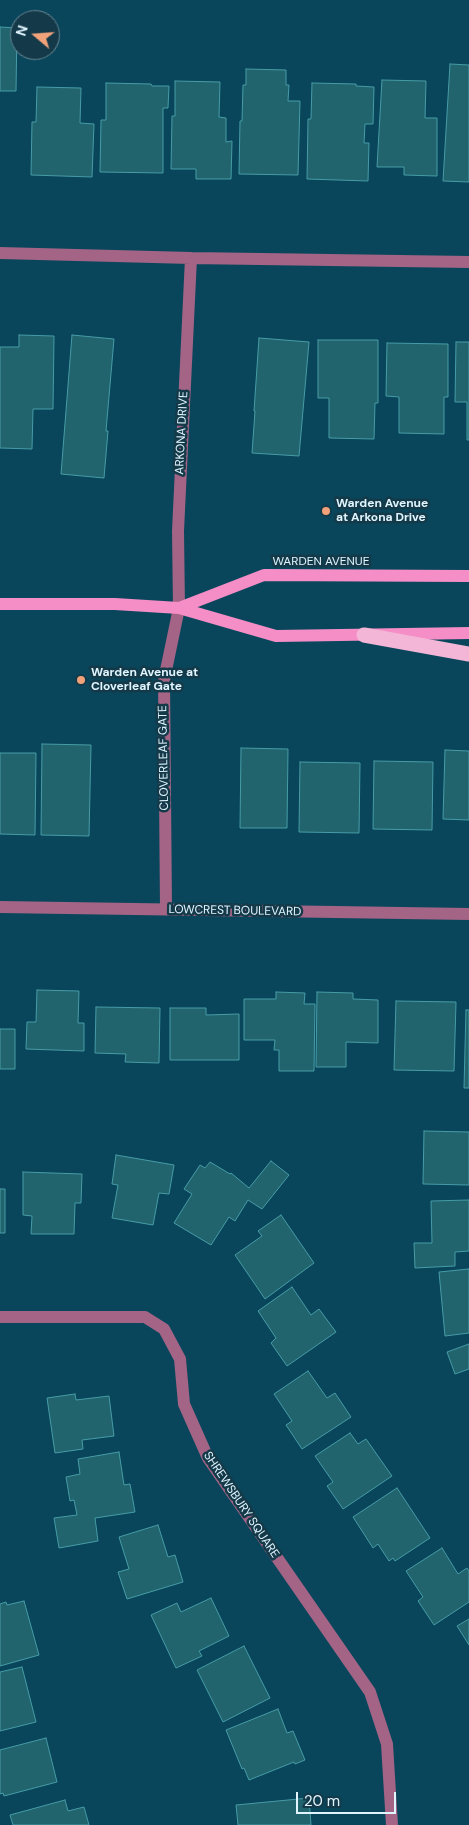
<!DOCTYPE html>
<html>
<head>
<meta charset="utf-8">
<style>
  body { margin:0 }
  #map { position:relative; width:469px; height:1825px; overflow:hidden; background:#0a465b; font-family:"DM Sans",sans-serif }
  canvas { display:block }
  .north { position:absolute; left:10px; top:10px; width:50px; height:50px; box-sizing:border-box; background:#143a49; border:1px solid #668592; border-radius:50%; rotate:288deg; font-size:14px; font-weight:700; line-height:20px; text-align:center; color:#e1f5ff }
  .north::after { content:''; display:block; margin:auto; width:18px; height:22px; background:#f1a27b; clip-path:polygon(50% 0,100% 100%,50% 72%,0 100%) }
  .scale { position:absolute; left:296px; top:1792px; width:100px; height:22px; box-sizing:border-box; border:2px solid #e1f5ff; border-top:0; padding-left:6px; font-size:15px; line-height:18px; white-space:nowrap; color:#e1f5ff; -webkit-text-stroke:4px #143a49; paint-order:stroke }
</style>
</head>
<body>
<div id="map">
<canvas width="469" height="1825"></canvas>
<div class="north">N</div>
<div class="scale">20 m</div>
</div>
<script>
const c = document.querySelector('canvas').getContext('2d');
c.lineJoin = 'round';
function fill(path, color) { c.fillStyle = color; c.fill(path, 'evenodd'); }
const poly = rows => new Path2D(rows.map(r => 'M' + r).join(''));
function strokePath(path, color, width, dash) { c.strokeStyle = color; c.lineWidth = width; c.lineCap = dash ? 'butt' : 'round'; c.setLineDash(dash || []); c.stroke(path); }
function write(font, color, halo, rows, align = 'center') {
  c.font = font + ' "DM Sans",sans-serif'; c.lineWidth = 5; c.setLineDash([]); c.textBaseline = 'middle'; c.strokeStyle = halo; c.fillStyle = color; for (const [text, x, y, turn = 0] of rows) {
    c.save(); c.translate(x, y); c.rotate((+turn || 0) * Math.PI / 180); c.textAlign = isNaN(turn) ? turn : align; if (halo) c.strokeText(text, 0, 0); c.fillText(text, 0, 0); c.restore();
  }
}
const building = poly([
  [0,27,17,28,16,91,0,91,0,27],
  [450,64,469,65,469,182,443,181,450,64],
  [246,69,286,70,286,85,289,85,288,101,300,101,298,175,239,174,240,121,242,121,243,85,246,85,246,69],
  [382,80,426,81,425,118,437,118,437,176,404,175,404,167,377,167,382,80],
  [175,81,220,82,219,117,226,118,226,142,232,141,231,179,196,179,196,169,171,169,172,116,175,116,175,81],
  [106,83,151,84,152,86,169,86,168,108,163,108,163,173,100,172,101,120,106,120,106,83],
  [312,83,356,84,356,86,374,87,373,124,365,124,364,143,369,143,368,181,307,179,308,119,311,119,312,83],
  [37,87,81,88,80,123,94,124,92,177,31,175,32,122,36,122,37,87],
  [19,335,54,336,53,409,33,409,32,449,0,448,0,347,19,347,19,335],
  [72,335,114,339,106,431,108,431,104,478,61,474,72,335],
  [259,338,309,342,299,456,252,453,255,411,254,411,259,338],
  [318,340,378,340,378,403,375,403,374,439,329,438,329,398,318,398,318,340],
  [456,342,469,342,469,440,467,440,467,402,455,402,456,342],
  [387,343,448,344,448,397,444,397,444,434,399,433,399,397,386,396,387,343],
  [42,744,91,745,89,836,41,835,42,744],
  [241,748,288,749,287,828,240,828,241,748],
  [445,750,469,751,469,820,443,819,445,750],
  [0,753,36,753,35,835,0,834,0,753],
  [374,761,433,762,432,830,373,829,374,761],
  [300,762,360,763,359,833,299,832,300,762],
  [37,990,79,991,78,1023,84,1023,84,1051,26,1049,27,1022,36,1022,37,990],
  [276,992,305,993,304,1004,315,1004,314,1071,279,1071,279,1050,274,1050,275,1040,244,1040,244,999,276,999,276,992],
  [317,992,353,993,353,999,378,1000,378,1043,346,1042,346,1067,316,1067,317,992],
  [396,1001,456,1002,454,1071,394,1070,396,1001],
  [96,1007,160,1008,159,1063,125,1062,126,1054,95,1053,96,1007],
  [170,1008,206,1008,206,1015,239,1014,239,1060,170,1060,170,1008],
  [466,1010,469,1010,469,1088,464,1088,466,1010],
  [0,1029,15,1029,15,1069,0,1069,0,1029],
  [424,1131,469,1132,469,1185,423,1184,424,1131],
  [116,1155,174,1165,169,1194,159,1193,153,1225,112,1218,118,1185,112,1184,116,1155],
  [271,1161,289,1175,262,1209,248,1200,235,1221,229,1217,211,1245,174,1223,192,1194,184,1189,200,1165,205,1168,210,1162,230,1174,231,1173,249,1188,271,1161],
  [23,1172,82,1174,81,1203,75,1203,74,1234,31,1234,32,1216,23,1215,23,1172],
  [0,1189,5,1189,5,1233,0,1233,0,1189],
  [469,1200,469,1251,455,1252,455,1266,415,1268,414,1243,432,1243,431,1201,469,1200],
  [281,1215,314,1263,265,1299,235,1255,262,1236,258,1231,281,1215],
  [469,1269,469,1333,445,1336,439,1272,469,1269],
  [292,1287,311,1315,319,1309,336,1332,287,1366,271,1343,276,1338,258,1311,292,1287],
  [469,1344,469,1369,455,1374,447,1352,469,1344],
  [308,1371,327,1398,335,1393,351,1417,302,1449,286,1425,292,1421,274,1394,308,1371],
  [75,1394,76,1400,109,1396,114,1436,82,1440,83,1449,55,1453,47,1398,75,1394],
  [350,1433,358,1444,366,1439,392,1476,343,1509,327,1486,333,1482,315,1456,350,1433],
  [119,1452,124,1485,130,1484,135,1512,95,1518,98,1541,59,1548,54,1518,77,1515,74,1500,70,1501,66,1477,80,1474,78,1459,119,1452],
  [397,1488,430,1538,395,1561,393,1558,389,1561,378,1544,373,1548,353,1517,397,1488],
  [158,1525,168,1557,175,1555,183,1582,127,1599,118,1572,129,1569,119,1537,158,1525],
  [442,1548,458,1574,467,1568,469,1571,469,1602,434,1625,418,1601,423,1597,406,1571,442,1548],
  [211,1598,229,1636,199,1651,202,1656,176,1668,151,1615,177,1603,181,1612,211,1598],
  [24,1601,39,1655,0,1666,0,1604,6,1602,7,1605,24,1601],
  [469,1619,469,1645,457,1626,469,1619],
  [244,1646,270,1698,223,1722,197,1670,244,1646],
  [22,1667,36,1722,0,1731,0,1672,22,1667],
  [278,1709,287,1733,293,1731,305,1760,295,1764,294,1762,249,1780,244,1768,242,1769,226,1730,278,1709],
  [46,1738,57,1782,4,1796,3,1793,0,1794,0,1750,46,1738],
  [309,1798,311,1825,238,1825,236,1805,309,1798],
  [65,1800,68,1811,84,1807,89,1825,13,1825,10,1815,65,1800]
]);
fill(building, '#22646d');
strokePath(building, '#469ca7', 1);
strokePath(poly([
  [0,253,191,258,469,262],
  [0,907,469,914],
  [166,909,164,680,179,608,178,531,191,258],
  [0,1317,145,1317,164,1329,180,1359,184,1404,208,1458,370,1692,387,1744,392,1825]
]), '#a36486', 12);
strokePath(poly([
  [0,604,115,604,179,608,276,636,469,633],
  [179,608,264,575,469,576]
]), '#f58ec6', 12);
strokePath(poly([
  [364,635,469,654]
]), '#f4b6d6', 15);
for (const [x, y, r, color] of [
  [326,511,5,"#f1a27b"],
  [81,680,5,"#f1a27b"]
]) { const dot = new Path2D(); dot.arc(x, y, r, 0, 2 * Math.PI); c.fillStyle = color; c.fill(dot); strokePath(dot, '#143a49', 2); }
write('12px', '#e1f5ff', '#143a49', [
  ["ARKONA DRIVE",182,433,-87],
  ["WARDEN AVENUE",321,562],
  ["CLOVERLEAF GATE",164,758,-91],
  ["LOWCREST BOULEVARD",235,911,1],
  ["SHREWSBURY SQUARE",241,1505,56]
]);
write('bold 12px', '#e1f5ff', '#143a49', [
  ["Warden Avenue",336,504],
  ["at Arkona Drive",336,518],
  ["Warden Avenue at",91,673],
  ["Cloverleaf Gate",91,687]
], 'left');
</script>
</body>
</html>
